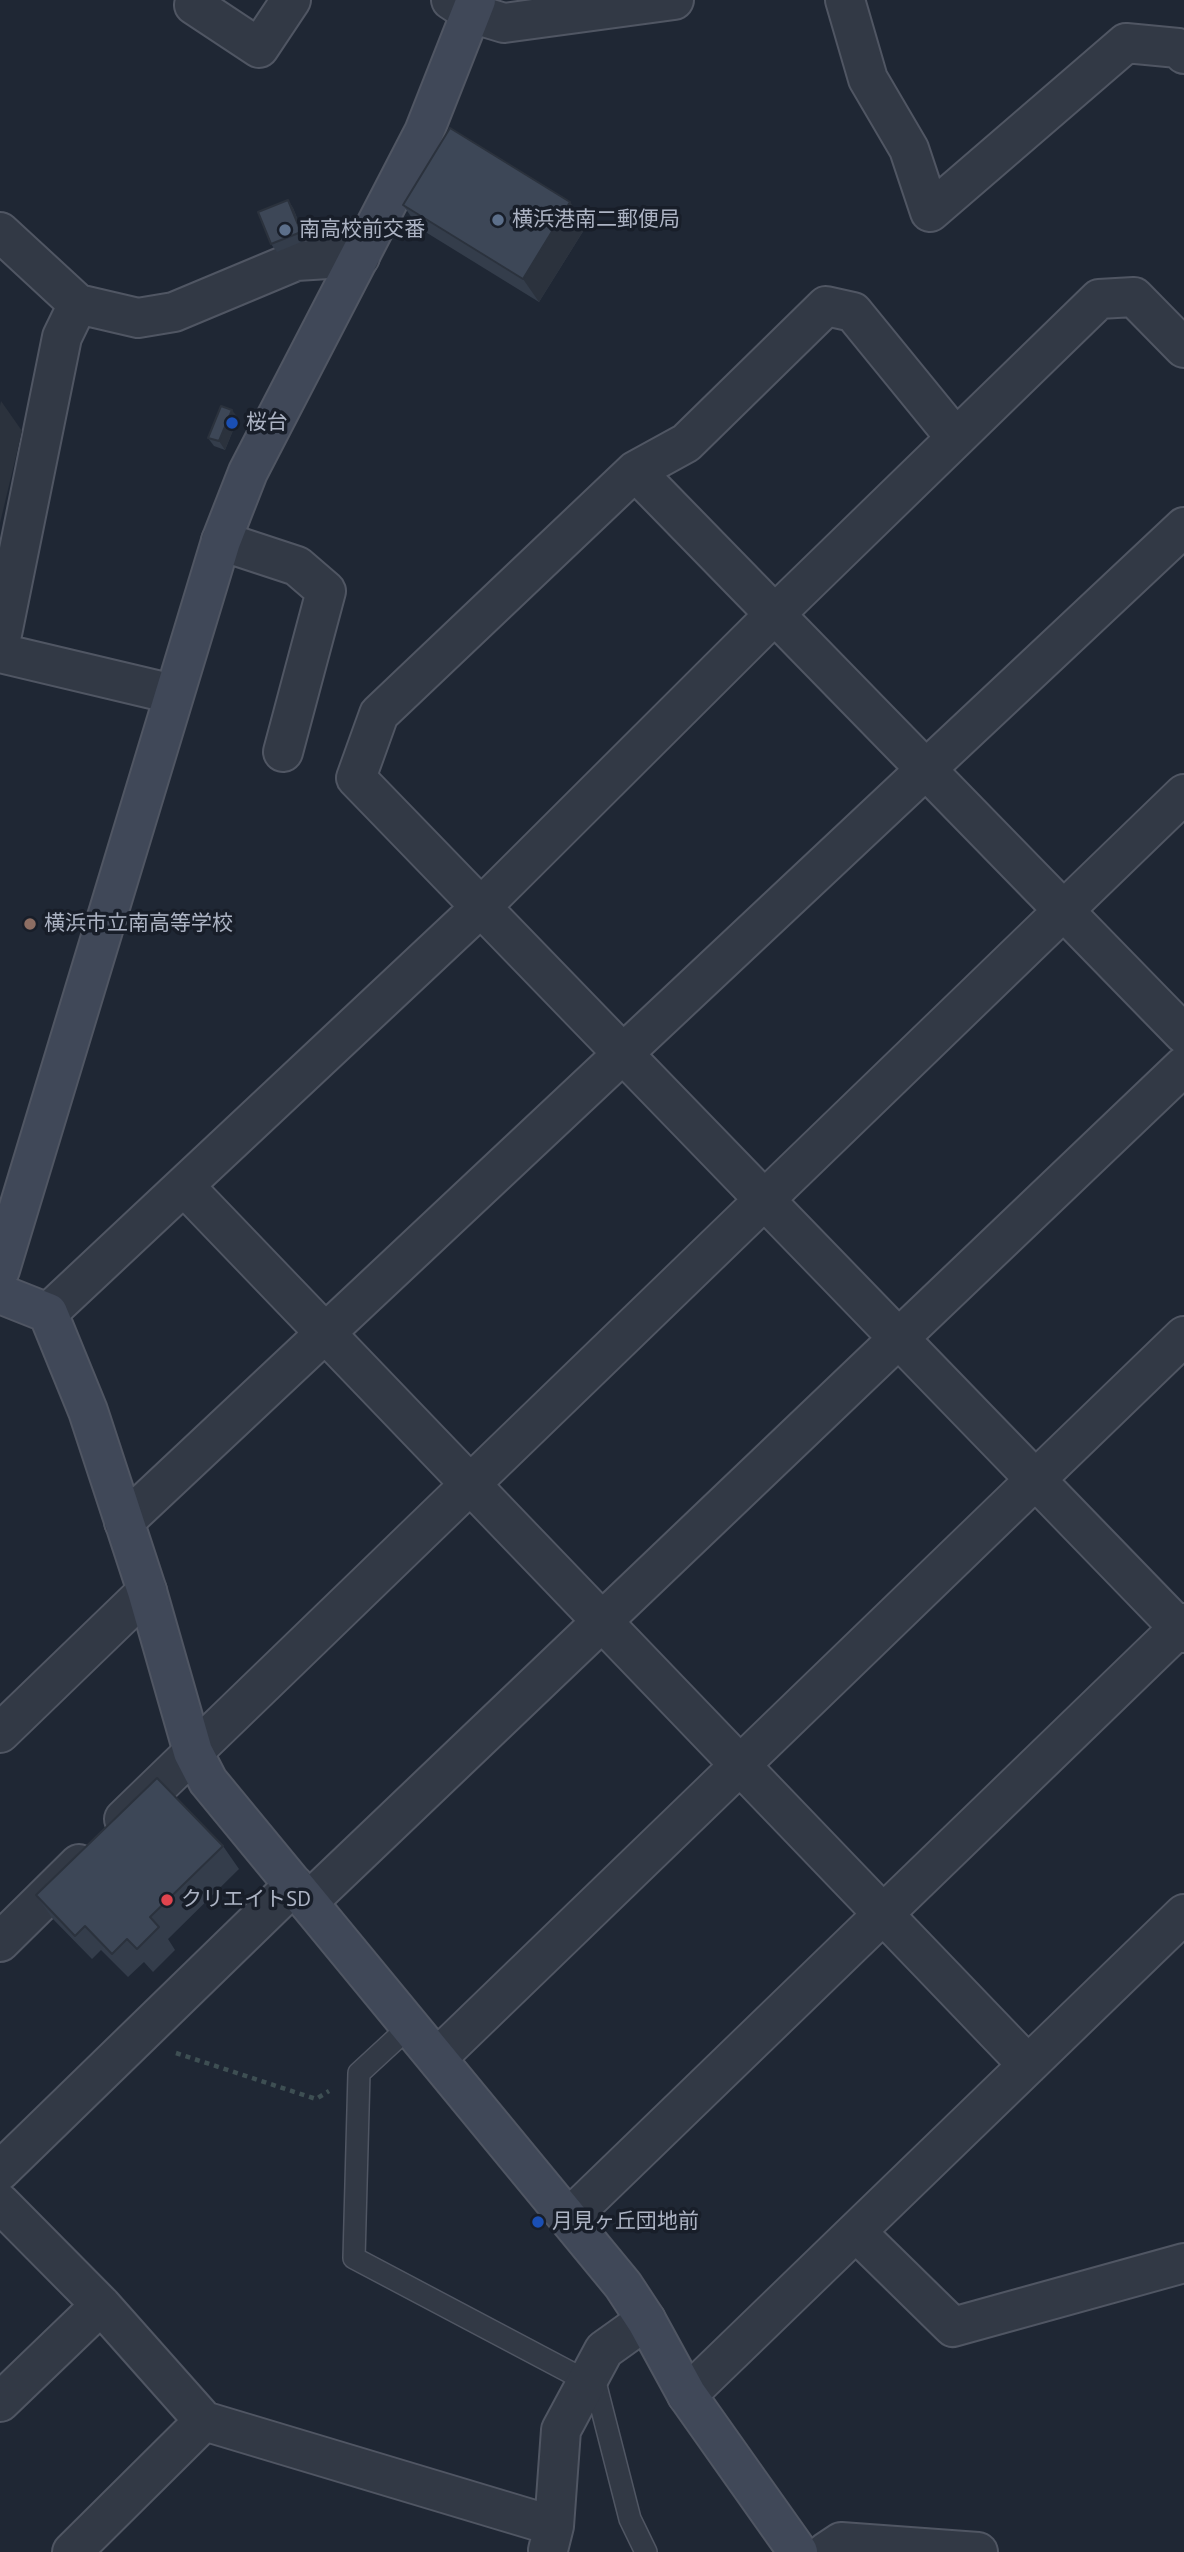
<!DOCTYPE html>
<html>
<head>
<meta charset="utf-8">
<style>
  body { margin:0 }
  canvas { display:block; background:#1f2734 }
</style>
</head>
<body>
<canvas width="1184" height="2552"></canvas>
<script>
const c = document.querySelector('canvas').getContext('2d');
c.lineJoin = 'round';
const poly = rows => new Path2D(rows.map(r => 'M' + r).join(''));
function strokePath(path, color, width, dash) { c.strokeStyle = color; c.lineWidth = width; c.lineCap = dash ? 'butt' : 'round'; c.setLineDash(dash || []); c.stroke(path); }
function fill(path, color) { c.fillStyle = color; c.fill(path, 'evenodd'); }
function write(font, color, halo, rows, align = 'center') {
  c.font = font + ' "PT Sans","Noto Sans JP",sans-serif'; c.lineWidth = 7; c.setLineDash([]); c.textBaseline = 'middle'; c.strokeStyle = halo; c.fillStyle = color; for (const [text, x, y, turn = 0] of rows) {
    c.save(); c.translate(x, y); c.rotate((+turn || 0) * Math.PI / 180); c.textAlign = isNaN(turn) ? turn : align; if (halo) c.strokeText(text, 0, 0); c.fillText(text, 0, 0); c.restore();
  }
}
const lane = poly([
  [410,2026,359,2073,354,2258,596,2386,630,2519,646,2552]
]);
const street = poly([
  [197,0,194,5,259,48,291,0],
  [451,0,471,13,504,23,674,0],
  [845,0,868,79,909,149,930,212,1126,43,1178,48,1184,54],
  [0,232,78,304,138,318,174,312,296,261,360,257],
  [955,437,853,312,826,306,686,443,635,471,379,714,356,778,1184,1633],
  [635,471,1184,1034],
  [221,541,297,566,326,591,283,752],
  [0,644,62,337,78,304],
  [0,653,173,694],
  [184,1186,1028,2065],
  [48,1313,481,907,774,615,1099,299,1134,297,1184,348],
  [124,1522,1184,527],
  [0,1733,147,1591],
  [124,1819,1184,794],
  [308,1902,1184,1066],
  [0,1942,79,1864],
  [437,2058,1184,1336],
  [0,2171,294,1885],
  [0,2203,101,2305,204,2421,554,2526],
  [569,2218,1184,1623],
  [856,2232,953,2327,1184,2263],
  [687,2395,1184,1914],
  [0,2402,101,2305],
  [548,2550,554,2526,561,2430,604,2350,646,2320],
  [72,2552,204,2421],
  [826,2552,841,2542,978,2552]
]);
const secondary = poly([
  [0,1270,221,541,248,472,424,132,476,0],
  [0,1294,48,1313,88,1411,147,1591,193,1752,208,1781,623,2285,646,2320,687,2395,798,2552]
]);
strokePath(lane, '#505663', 24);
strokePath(street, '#505663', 42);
strokePath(secondary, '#505663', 42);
strokePath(poly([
  [176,2053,316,2099,329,2091]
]), '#3e4f53', 4.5, [5, 5]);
strokePath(lane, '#323945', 21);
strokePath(street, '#323945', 38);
strokePath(secondary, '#404858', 38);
fill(poly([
  [288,200,293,208,306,240,277,252,271,244],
  [403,205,587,225,539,302,419,228],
  [238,418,225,450,214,446,208,438],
  [223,1846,239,1869,168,1939,175,1950,153,1972,144,1962,128,1977,101,1950,92,1959,52,1918,36,1895]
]), '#343d4b');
fill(poly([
  [288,200,293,208,306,240,301,232],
  [570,202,587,225,539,302,523,279],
  [1,401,22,431,0,523,0,406],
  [232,410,238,418,225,450,219,441]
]), '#2b323d');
const building = poly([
  [450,128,570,202,523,279,403,205,450,128],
  [288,200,301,232,271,244,258,212,288,200],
  [221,406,232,410,219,441,208,438,221,406],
  [157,1778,223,1846,150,1917,159,1927,137,1949,127,1939,112,1954,85,1926,75,1936,36,1895,157,1778]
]);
fill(building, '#3d4757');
strokePath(building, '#2b323d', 2);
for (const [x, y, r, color] of [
  [498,220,7,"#5c6f8a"],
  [285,230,7,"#5c6f8a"],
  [232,423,7,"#1a4fb4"],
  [30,924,7,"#8d6e63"],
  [167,1900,7,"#e0444e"],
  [538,2222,7,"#1a4fb4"]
]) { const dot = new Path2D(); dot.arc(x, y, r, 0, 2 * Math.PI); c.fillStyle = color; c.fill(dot); strokePath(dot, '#181e29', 2.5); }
write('21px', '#acb3c3', '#181e29', [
  ["横浜港南二郵便局",512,220],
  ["南高校前交番",299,230],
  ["桜台",246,423],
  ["横浜市立南高等学校",44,924],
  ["クリエイトSD",181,1900],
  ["月見ヶ丘団地前",552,2222]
], 'left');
</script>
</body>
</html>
